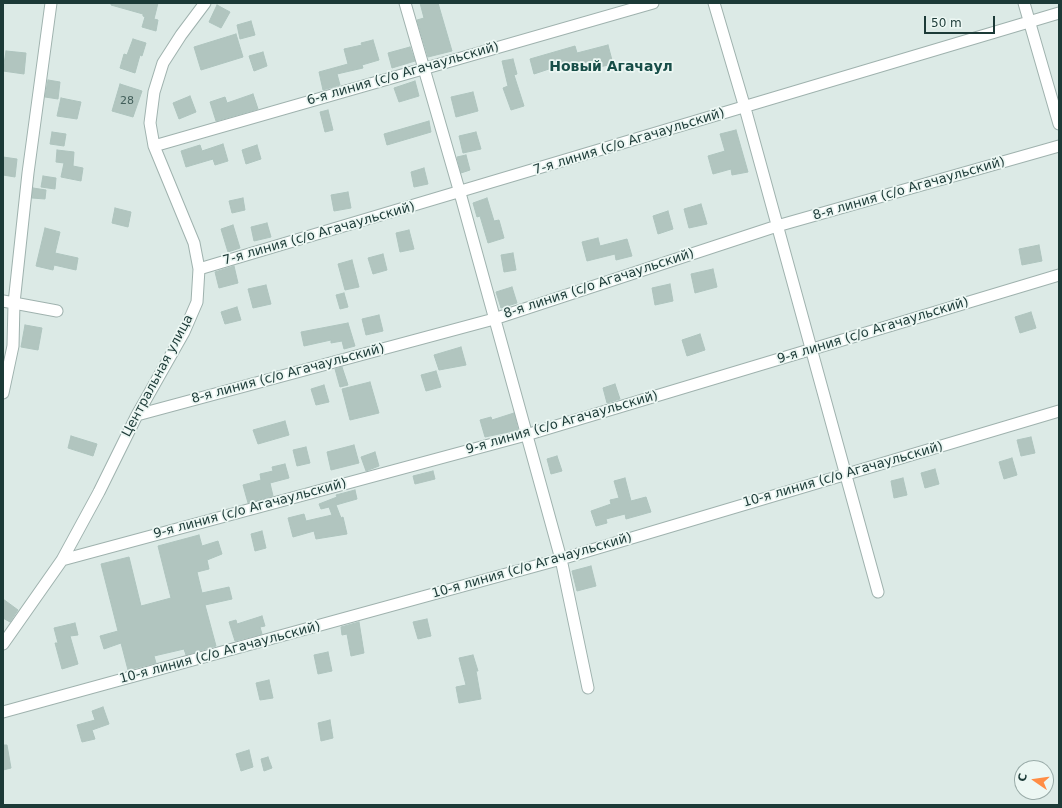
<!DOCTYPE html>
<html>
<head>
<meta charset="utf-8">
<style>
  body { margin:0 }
  #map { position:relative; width:1062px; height:808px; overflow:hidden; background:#dceae6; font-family:"DejaVu Sans",sans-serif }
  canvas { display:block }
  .frame { position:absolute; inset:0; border:4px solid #1c3a37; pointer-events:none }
  .north { position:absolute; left:1014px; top:760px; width:40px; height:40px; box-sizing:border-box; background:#ecf7f3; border:1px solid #99aba8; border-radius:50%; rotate:283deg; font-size:11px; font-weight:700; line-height:16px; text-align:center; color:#1c3a37 }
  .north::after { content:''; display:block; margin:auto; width:14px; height:18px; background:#ff8d45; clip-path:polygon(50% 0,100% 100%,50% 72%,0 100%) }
  .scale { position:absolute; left:924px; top:16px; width:71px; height:18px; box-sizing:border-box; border:2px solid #1c3a37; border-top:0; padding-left:5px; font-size:12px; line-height:14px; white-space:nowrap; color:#1c3a37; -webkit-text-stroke:3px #ecf7f3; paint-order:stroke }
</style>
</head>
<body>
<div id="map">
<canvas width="1062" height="808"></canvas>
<div class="frame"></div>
<div class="north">С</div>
<div class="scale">50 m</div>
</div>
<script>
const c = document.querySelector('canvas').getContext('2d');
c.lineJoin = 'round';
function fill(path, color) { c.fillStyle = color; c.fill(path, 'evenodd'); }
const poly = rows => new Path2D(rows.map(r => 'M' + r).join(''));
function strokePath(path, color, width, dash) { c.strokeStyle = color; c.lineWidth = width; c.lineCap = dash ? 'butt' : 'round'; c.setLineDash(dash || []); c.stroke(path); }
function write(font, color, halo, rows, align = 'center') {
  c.font = font + ' "DejaVu Sans",sans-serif'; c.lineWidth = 3.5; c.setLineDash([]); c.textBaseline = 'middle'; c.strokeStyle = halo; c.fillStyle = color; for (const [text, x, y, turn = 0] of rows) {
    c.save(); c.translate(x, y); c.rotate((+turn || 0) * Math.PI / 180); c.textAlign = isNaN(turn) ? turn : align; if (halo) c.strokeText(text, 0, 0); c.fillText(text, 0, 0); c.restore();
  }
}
const building = poly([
  [111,3,158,3,154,19,158,20,156,31,142,27,145,17,143,16,143,14,111,5,111,3],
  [420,3,438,3,452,51,428,57,417,20,424,18,420,3],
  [217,5,230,12,221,28,209,22,217,5],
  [251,21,255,35,240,39,237,25,251,21],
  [236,34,243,57,201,70,194,47,236,34],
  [133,39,146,43,142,56,140,55,135,73,120,68,124,54,127,55,133,39],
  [373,40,379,60,362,65,363,68,337,74,340,85,323,90,319,72,348,64,344,49,362,45,361,43,373,40],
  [608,45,613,64,595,68,593,60,565,68,564,64,534,74,530,59,575,46,577,53,608,45],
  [410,47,415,61,392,68,388,53,410,47],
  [6,51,26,53,24,74,3,71,6,51],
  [263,52,267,66,254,71,249,56,263,52],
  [513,59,517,74,514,75,524,106,511,110,503,88,508,86,502,61,513,59],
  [48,80,60,82,58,99,45,97,48,80],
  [415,81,419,96,399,102,394,88,415,81],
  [120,84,142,91,133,117,112,111,120,84],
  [473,92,478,111,456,117,451,97,473,92],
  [253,94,258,109,216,121,210,102,225,97,227,103,253,94],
  [190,96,196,112,179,119,173,103,190,96],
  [61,98,81,102,77,119,57,116,61,98],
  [328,110,333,130,325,132,320,112,328,110],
  [429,121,431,132,387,145,384,134,429,121],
  [736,130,748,172,732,175,731,169,713,174,708,156,725,151,720,134,736,130],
  [52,132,66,134,64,146,50,144,52,132],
  [476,132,481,149,463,153,459,136,476,132],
  [223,144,228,161,215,165,213,159,186,167,181,151,200,145,202,151,223,144],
  [257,145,261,159,246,164,242,150,257,145],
  [57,150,74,152,73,166,83,168,81,181,61,177,64,163,56,162,57,150],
  [466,155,470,170,461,173,457,157,466,155],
  [3,157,17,159,15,177,3,175,3,157],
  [424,168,428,184,414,187,411,172,424,168],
  [43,176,56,178,55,189,41,187,43,176],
  [33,188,46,190,45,199,32,198,33,188],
  [348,192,351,208,334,211,331,195,348,192],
  [243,198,245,210,232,213,229,201,243,198],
  [487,198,494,221,499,220,504,238,488,243,480,216,477,217,473,203,487,198],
  [701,204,707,224,689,228,684,209,701,204],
  [115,208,131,212,128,227,112,223,115,208],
  [668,211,673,229,658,234,653,216,668,211],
  [267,223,271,237,254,241,251,227,267,223],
  [233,225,240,248,228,252,221,229,233,225],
  [45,228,60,232,55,253,78,258,76,270,54,265,53,270,36,266,45,228],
  [409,230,414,249,400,252,396,233,409,230],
  [598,238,600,246,627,239,632,256,616,260,615,254,587,261,582,242,598,238],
  [1039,245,1042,261,1022,265,1019,249,1039,245],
  [513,253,516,270,504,272,501,255,513,253],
  [383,254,387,270,373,274,368,258,383,254],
  [352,260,359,287,345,290,338,264,352,260],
  [234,266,238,283,219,288,215,272,234,266],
  [713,269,717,287,695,293,691,274,713,269],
  [670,284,673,301,655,305,652,288,670,284],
  [266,285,271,304,253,308,248,289,266,285],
  [512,287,517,303,501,308,496,292,512,287],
  [344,293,348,307,340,309,336,295,344,293],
  [237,307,241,320,225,324,221,312,237,307],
  [1031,312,1036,328,1020,333,1015,317,1031,312],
  [379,315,383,331,366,335,362,319,379,315],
  [348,323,355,346,344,349,342,341,331,343,331,340,304,346,301,332,348,323],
  [25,325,42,328,38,350,21,347,25,325],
  [700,334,705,350,687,356,682,340,700,334],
  [461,347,466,365,439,370,434,355,461,347],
  [342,367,348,385,340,387,335,369,342,367],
  [436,371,441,387,426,391,421,375,436,371],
  [370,382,379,413,350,420,342,389,370,382],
  [615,384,620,399,607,403,603,388,615,384],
  [324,385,329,402,316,405,311,389,324,385],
  [514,413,518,430,485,437,480,420,491,417,492,420,514,413],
  [285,421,289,435,258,444,253,430,285,421],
  [71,436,97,444,93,456,68,448,71,436],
  [1031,437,1035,453,1021,456,1017,440,1031,437],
  [354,445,359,463,331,470,327,452,354,445],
  [306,447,310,463,297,466,293,450,306,447],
  [375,452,379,466,366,471,361,457,375,452],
  [557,456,562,471,551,474,547,459,557,456],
  [1012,458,1017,475,1004,479,999,462,1012,458],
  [285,464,289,478,270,483,273,496,248,503,243,485,261,480,260,474,273,471,272,467,285,464],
  [935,469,939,484,925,488,921,473,935,469],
  [433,471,435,479,415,484,413,476,433,471],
  [625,478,631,501,646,497,651,512,626,519,625,514,606,519,607,523,596,526,591,511,611,504,610,500,619,498,614,481,625,478],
  [903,478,907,495,894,498,891,481,903,478],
  [355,490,357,499,336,505,341,518,343,517,347,534,316,539,314,531,293,537,288,518,304,514,306,521,332,515,329,507,321,509,319,504,337,497,336,495,355,490],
  [262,531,266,548,255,551,251,534,262,531],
  [199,535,202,546,218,541,222,554,207,560,209,569,197,572,202,593,229,587,232,599,205,605,216,646,186,655,184,649,154,656,156,663,128,670,121,643,104,649,100,636,118,631,101,564,129,557,141,606,171,598,158,546,199,535],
  [591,566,596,586,577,591,572,571,591,566],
  [3,599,18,610,10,622,3,618,3,599],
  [262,616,265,626,260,627,262,634,235,641,229,622,236,620,237,624,262,616],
  [427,619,431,636,418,639,413,622,427,619],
  [359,622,364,653,351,656,347,634,342,635,341,627,359,622],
  [75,623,78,635,70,636,78,664,62,669,55,643,58,643,54,628,75,623],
  [328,652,332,671,318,674,314,655,328,652],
  [473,655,478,671,476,671,481,699,459,703,456,687,466,685,459,658,473,655],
  [269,680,273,698,260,700,256,683,269,680],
  [103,707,109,724,92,730,95,739,82,742,77,725,95,720,92,711,103,707],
  [330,720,333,738,321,741,318,723,330,720],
  [3,745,7,745,11,768,3,770,3,745],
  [249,750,253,767,241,771,236,754,249,750],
  [268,757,272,768,264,771,261,759,268,757]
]);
fill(building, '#b1c5bf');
strokePath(building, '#aec4be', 1);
const minor = poly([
  [405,3,460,193,561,559,588,688],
  [714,3,745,108,878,592],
  [1024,3,1059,124],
  [154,146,653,3],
  [199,269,1059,13],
  [3,301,57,311],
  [3,393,13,346,14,303,28,173,51,3],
  [137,415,494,319,777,226,1059,146],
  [62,560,526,435,1059,275],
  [3,644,62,560,99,492,137,415,184,332,197,302,199,269,194,243,154,146,150,123,154,92,163,63,181,35,205,3],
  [3,712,561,559,1059,411]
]);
strokePath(minor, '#9fb2ae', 13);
strokePath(minor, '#fff', 11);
write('11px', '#415d59', null, [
  ["28",127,101]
]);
write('13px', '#1c3a37', '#ecf7f3', [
  ["6-я линия (с/о Агачаульский)",403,74,-16],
  ["7-я линия (с/о Агачаульский)",629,142,-17],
  ["8-я линия (с/о Агачаульский)",909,189,-16],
  ["7-я линия (с/о Агачаульский)",319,234,-16],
  ["8-я линия (с/о Агачаульский)",599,284,-18],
  ["9-я линия (с/о Агачаульский)",873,331,-17],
  ["8-я линия (с/о Агачаульский)",288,374,-15],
  ["Центральная улица",158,376,-62],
  ["9-я линия (с/о Агачаульский)",562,423,-16],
  ["10-я линия (с/о Агачаульский)",843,475,-16],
  ["9-я линия (с/о Агачаульский)",250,509,-15],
  ["10-я линия (с/о Агачаульский)",532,566,-16],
  ["10-я линия (с/о Агачаульский)",220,653,-15]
]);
write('bold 14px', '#174e48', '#ecf7f3', [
  ["Новый Агачаул",611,67]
]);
</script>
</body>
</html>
